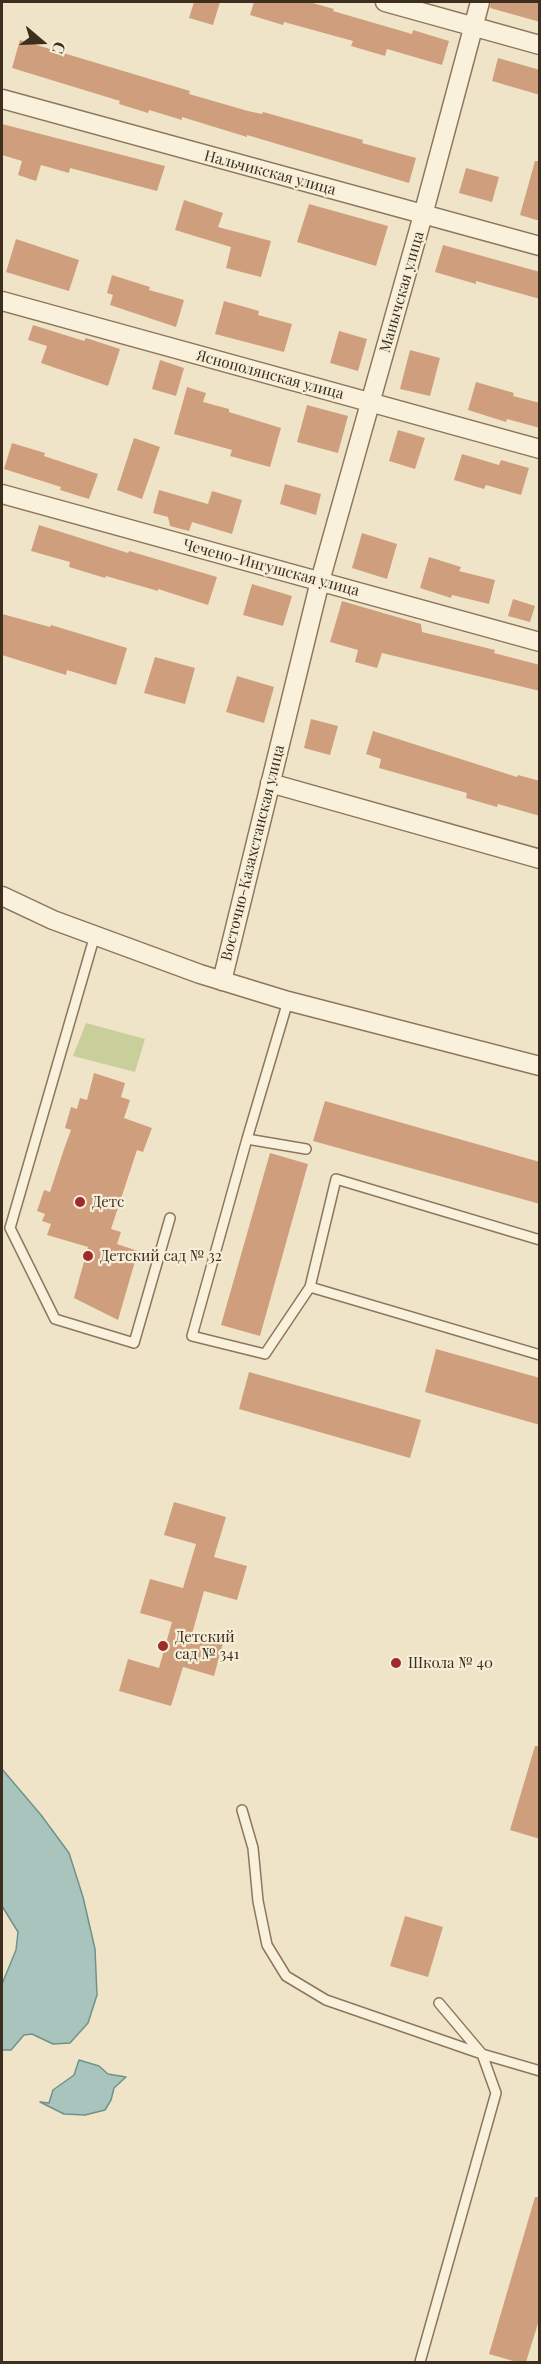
<!DOCTYPE html>
<html>
<head>
<meta charset="utf-8">
<style>
  body { margin:0 }
  #map { position:relative; width:541px; height:2364px; overflow:hidden; background:#f0e4c8; font-family:"Playfair Display",serif }
  canvas { display:block }
  .frame { position:absolute; inset:0; border:3px solid #3d2e20; pointer-events:none }
  .north { position:absolute; left:12px; top:12px; width:60px; height:60px; -webkit-text-stroke:4px #f7eed8; paint-order:stroke; rotate:109deg; font-size:16px; font-weight:700; line-height:24px; text-align:center; color:#3d2e20 }
  .north::after { content:''; display:block; margin:auto; width:21px; height:27px; background:#3d2e20; clip-path:polygon(50% 0,100% 100%,50% 72%,0 100%) }
</style>
</head>
<body>
<div id="map">
<canvas width="541" height="2364"></canvas>
<div class="frame"></div>
<div class="north">С</div>
</div>
<script>
const c = document.querySelector('canvas').getContext('2d');
c.lineJoin = 'round';
function fill(path, color) { c.fillStyle = color; c.fill(path, 'evenodd'); }
const poly = rows => new Path2D(rows.map(r => 'M' + r).join(''));
function strokePath(path, color, width, dash) { c.strokeStyle = color; c.lineWidth = width; c.lineCap = dash ? 'butt' : 'round'; c.setLineDash(dash || []); c.stroke(path); }
function write(font, color, halo, rows, align = 'center') {
  c.font = font + ' "Playfair Display",serif'; c.lineWidth = 4.5; c.setLineDash([]); c.textBaseline = 'middle'; c.strokeStyle = halo; c.fillStyle = color; for (const [text, x, y, turn = 0] of rows) {
    c.save(); c.translate(x, y); c.rotate((+turn || 0) * Math.PI / 180); c.textAlign = isNaN(turn) ? turn : align; if (halo) c.strokeText(text, 0, 0); c.fillText(text, 0, 0); c.restore();
  }
}
fill(poly([
  [86,1023,145,1039,135,1072,73,1056]
]), '#c9cf9b');
const water = poly([
  [2,1769,41,1815,69,1853,83,1897,95,1949,97,1995,88,2023,70,2043,53,2044,32,2034,24,2035,11,2050,2,2050,2,1984,16,1950,18,1932,2,1906,2,1769],
  [79,2060,99,2066,108,2074,126,2077,114,2088,111,2100,105,2110,85,2115,64,2114,40,2102,49,2103,53,2090,74,2075,79,2060]
]);
fill(water, '#a9c4bc');
strokePath(water, '#6f938a', 1.5);
fill(poly([
  [194,2,220,2,213,25,189,18],
  [254,2,309,2,334,9,333,11,412,34,413,30,449,41,442,65,387,49,385,56,351,46,353,41,284,22,283,25,250,15],
  [491,2,540,2,540,22,490,8],
  [20,40,190,91,189,94,248,111,262,114,263,112,363,140,362,143,416,158,409,183,247,135,247,137,182,117,182,120,149,110,148,113,119,104,120,101,12,68],
  [498,58,540,70,540,95,492,81],
  [2,124,165,166,157,191,70,168,69,173,41,165,36,181,18,175,22,161,2,155],
  [535,161,540,161,540,221,520,215],
  [466,168,499,177,492,202,459,193],
  [184,200,223,213,218,227,271,241,261,277,226,268,231,247,175,230],
  [309,204,388,226,376,266,297,242],
  [16,239,79,260,69,291,6,272],
  [443,245,540,272,540,299,476,281,476,284,435,272],
  [112,275,150,287,149,290,184,300,176,327,110,305,113,295,107,293],
  [224,301,259,311,258,315,292,324,284,352,215,334],
  [33,325,84,341,86,338,120,349,108,386,41,363,47,346,28,340],
  [339,331,367,339,358,371,330,363],
  [410,350,440,358,430,396,400,389],
  [160,360,184,368,176,396,152,389],
  [476,382,514,393,513,396,540,403,540,428,507,419,506,422,468,410],
  [187,387,206,393,203,402,229,409,229,412,281,428,270,467,230,456,232,450,174,434],
  [307,405,348,416,338,453,297,442],
  [398,430,425,438,415,469,389,461],
  [134,438,160,447,142,499,117,490],
  [12,443,45,453,44,456,98,474,89,499,60,490,61,487,4,469],
  [462,454,499,465,501,460,529,468,521,495,486,485,484,489,454,480],
  [285,484,321,494,316,515,280,504],
  [159,490,208,504,212,491,242,500,232,534,192,522,189,531,170,526,168,517,153,513],
  [39,525,128,553,129,551,217,577,208,605,158,589,158,591,106,576,105,578,69,567,70,562,31,551],
  [362,533,397,544,387,579,352,568],
  [429,557,461,567,459,571,495,580,489,604,452,595,451,598,420,588],
  [252,584,292,596,283,626,243,615],
  [513,599,535,606,530,622,508,616],
  [342,601,421,624,422,632,495,650,494,653,540,665,540,691,382,653,377,668,355,662,358,650,330,642],
  [2,614,50,627,51,625,127,648,116,685,67,670,66,675,2,655],
  [155,657,195,668,185,704,144,693],
  [237,676,274,687,264,723,226,712],
  [311,719,338,726,330,755,304,748],
  [373,731,517,777,518,775,540,781,540,816,498,804,497,807,466,798,467,793,379,768,381,759,366,754],
  [94,1073,125,1083,121,1097,130,1100,124,1118,152,1128,143,1152,137,1150,111,1229,121,1232,117,1244,138,1251,118,1320,74,1298,88,1247,47,1235,51,1224,42,1221,45,1214,37,1211,44,1190,50,1192,64,1149,71,1130,65,1128,71,1107,77,1109,80,1098,87,1100],
  [325,1101,540,1162,540,1204,313,1141],
  [270,1153,308,1164,260,1336,221,1325],
  [436,1349,540,1378,540,1425,425,1392],
  [249,1372,421,1420,410,1458,239,1409],
  [174,1502,226,1517,214,1557,247,1566,237,1600,204,1591,192,1634,223,1643,214,1676,183,1667,171,1706,119,1691,128,1659,159,1668,172,1622,140,1613,150,1579,183,1588,196,1544,164,1535],
  [535,1746,540,1746,540,1839,510,1830],
  [405,1916,443,1927,428,1977,390,1966],
  [535,2197,540,2197,540,2317,526,2362,517,2362,489,2354]
]), '#cf9f7d');
const lane = poly([
  [95,935,10,1228,55,1319,134,1343,170,1218],
  [288,1001,247,1139,306,1149],
  [247,1139,192,1336,265,1354,310,1287],
  [540,1240,336,1179,310,1287,540,1355],
  [242,1810,253,1848,258,1901,267,1945,286,1976,326,2000,482,2054,540,2071],
  [420,2362,496,2093,482,2054,439,2003]
]);
const street = poly([
  [385,2,540,45],
  [2,99,540,246],
  [2,301,540,449],
  [2,494,540,642],
  [270,783,540,859],
  [2,896,53,920,200,974,288,1001,540,1066],
  [222,981,320,581,423,215,480,2]
]);
strokePath(lane, '#8d765c', 12);
strokePath(street, '#8d765c', 21);
strokePath(lane, '#faf1dc', 9);
strokePath(street, '#faf1dc', 18);
for (const [x, y, r, color] of [
  [80,1202,6,"#9e2a2b"],
  [88,1256,6,"#9e2a2b"],
  [163,1646,6,"#9e2a2b"],
  [396,1663,6,"#9e2a2b"]
]) { const dot = new Path2D(); dot.arc(x, y, r, 0, 2 * Math.PI); c.fillStyle = color; c.fill(dot); strokePath(dot, '#f7eed8', 2); }
write('15px', '#3d2e20', '#f7eed8', [
  ["Нальчикская улица",270,173,15],
  ["Манычская улица",402,292,-74],
  ["Яснополянская улица",270,375,15],
  ["Чечено-Ингушская улица",271,568,15],
  ["Восточно-Казахстанская улица",253,853,-76]
]);
write('15px', '#3d2e20', '#f7eed8', [
  ["Детс",92,1202],
  ["Детский сад № 32",100,1256],
  ["Детский",175,1637],
  ["сад № 341",175,1654],
  ["Школа № 40",408,1663]
], 'left');
</script>
</body>
</html>
